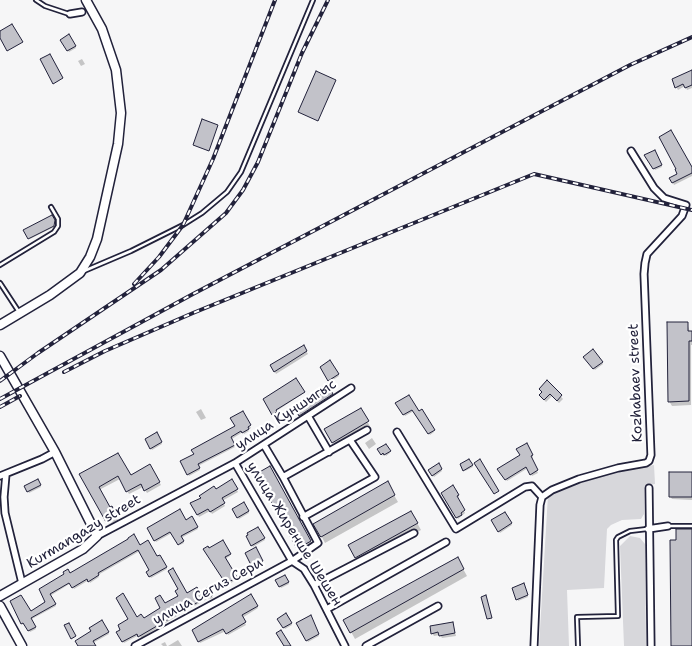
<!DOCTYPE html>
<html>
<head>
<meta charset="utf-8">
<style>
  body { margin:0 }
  canvas { display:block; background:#f6f6f7 }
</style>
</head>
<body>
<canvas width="692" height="646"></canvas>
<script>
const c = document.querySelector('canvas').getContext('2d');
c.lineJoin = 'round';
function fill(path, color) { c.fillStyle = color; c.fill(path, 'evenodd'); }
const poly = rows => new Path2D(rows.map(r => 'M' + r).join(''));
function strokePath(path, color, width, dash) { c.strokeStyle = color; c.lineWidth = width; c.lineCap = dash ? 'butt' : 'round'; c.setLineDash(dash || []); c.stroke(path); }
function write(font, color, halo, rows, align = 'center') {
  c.font = font + ' "Shantell Sans",sans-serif'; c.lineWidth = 4.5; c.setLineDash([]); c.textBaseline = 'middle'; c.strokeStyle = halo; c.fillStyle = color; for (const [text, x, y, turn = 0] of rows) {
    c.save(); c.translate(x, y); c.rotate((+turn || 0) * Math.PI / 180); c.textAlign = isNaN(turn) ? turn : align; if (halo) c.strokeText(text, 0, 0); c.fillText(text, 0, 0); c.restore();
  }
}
fill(poly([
  [654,465,655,484,644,486,644,514,641,519,622,520,611,525,607,529,604,588,567,590,569,646,539,646,548,495,614,471],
  [630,536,640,538,645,544,646,646,624,646,620,546]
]), '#d7d7db');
fill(poly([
  [69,36,76,48,69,52,62,40],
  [82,59,85,64,81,66,78,61],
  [692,71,692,88,687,90,685,86,678,90,673,80],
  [654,151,662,167,655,170,646,156],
  [692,170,692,176,674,185,671,179],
  [54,221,54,227,30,239,25,230],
  [687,323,690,332,692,332,692,345,691,345,691,405,672,406,669,401],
  [303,346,308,354,276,374,272,366],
  [593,351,603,364,595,370,585,357],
  [330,362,339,376,330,382,321,367],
  [296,380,304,393,275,412,276,414,274,416,264,400],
  [547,382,563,399,559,403,552,396,546,402,542,398],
  [327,386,334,397,302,418,298,411,323,396],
  [397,404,419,412,421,411,434,432,430,435,414,411,405,416],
  [201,409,206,418,201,420,196,412],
  [360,409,371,428,337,449,326,430],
  [242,413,251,428,248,430,249,431,244,434,243,432,230,440,235,447,198,466,200,470,189,476,182,462,195,454,237,426],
  [156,434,162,444,152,450,146,439],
  [372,438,376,444,369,449,365,443],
  [385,445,390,453,386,456,385,454,383,456,379,450],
  [526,445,533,457,531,459,538,473,532,476,528,468,507,481,499,469,521,456],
  [118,455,130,477,150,466,161,485,147,493,143,487,129,494,120,479,99,490,109,509,112,508,118,520,109,525,81,475],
  [469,460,473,467,465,471,461,465],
  [438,465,442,471,434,477,430,471],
  [269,468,314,548,302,555,258,475],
  [692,474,692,500,672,499,670,496],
  [38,480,41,487,29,493,26,486],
  [232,481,238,492,222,501,225,506,212,514,210,511,199,517,192,504],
  [387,483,398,502,325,543,315,524],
  [453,487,459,497,457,498,465,513,458,519,443,493],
  [244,504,249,513,239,519,234,510],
  [411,512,421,530,360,564,350,546],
  [505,513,512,525,500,533,493,521],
  [191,518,198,529,181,538,184,543,180,545,172,533,156,542,149,529,186,521],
  [258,528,265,540,253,547,247,537],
  [222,542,230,556,225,559,237,579,228,585,205,549,209,549],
  [140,547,157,558,160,556,167,569,151,578,147,572,151,570,140,551,98,575,99,577,90,583,89,580,74,589,71,583,50,596,56,606,30,620,36,629,30,632,25,623,23,625,21,621,47,603,41,590,69,574],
  [256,549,263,563,254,568,247,554],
  [457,558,467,576,355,639,345,621],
  [285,576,289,584,281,588,277,580],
  [524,586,528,597,518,601,518,599],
  [208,589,213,598,210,599,209,598,187,610,141,638,139,635,124,643,118,632,136,618,143,619,165,605,186,594,199,594],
  [250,596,258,608,242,618,246,625,228,635,226,631,200,643,193,631],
  [286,615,292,625,285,629,279,619],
  [310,616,319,636,308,642,298,623],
  [101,622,109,634,93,643,95,646,79,646],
  [453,623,456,636,442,638,440,635,434,636,432,633],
  [178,640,182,646,168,646],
  [165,642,167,646,163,646,161,644]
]), '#0003');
const building = poly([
  [12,24,23,42,7,51,0,38,0,31,12,24],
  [69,34,76,46,67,51,60,40,69,34],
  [50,54,63,78,53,84,40,59,50,54],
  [692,70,692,85,685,88,683,84,675,88,672,79,692,70],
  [316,71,336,80,318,121,298,112,316,71],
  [202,119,218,125,209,151,193,145,202,119],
  [671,130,692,167,692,173,672,183,669,178,677,174,675,169,676,169,659,137,671,130],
  [655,150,662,165,653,169,644,155,655,150],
  [52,215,55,220,54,226,28,239,23,230,52,215],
  [667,322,688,322,688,331,692,331,692,341,689,341,689,401,668,402,667,322],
  [304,345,307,351,274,372,270,365,304,345],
  [593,349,603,362,593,369,583,357,593,349],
  [330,360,339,374,328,381,320,367,330,360],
  [296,378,305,392,276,410,277,412,272,415,263,399,296,378],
  [547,380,562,395,557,401,550,394,544,400,539,395,542,392,539,389,547,380],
  [327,384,333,394,299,416,296,411,321,395,318,390,327,384],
  [409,395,419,411,422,409,435,430,428,434,412,410,403,415,395,403,409,395],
  [361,408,369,421,332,443,324,429,361,408],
  [243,411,251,425,248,427,249,429,242,433,241,431,231,437,235,445,198,464,200,468,187,475,180,461,194,454,191,450,235,426,230,418,243,411],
  [157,432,162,442,150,449,145,439,157,432],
  [527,443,533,455,531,456,538,470,530,475,526,467,505,480,497,469,520,455,516,449,527,443],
  [386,444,391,451,384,455,383,453,381,455,377,449,386,444],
  [118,453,131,475,150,464,160,482,144,491,141,484,126,492,118,476,99,487,110,507,112,506,117,517,106,522,79,474,118,453],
  [469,459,473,465,463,471,460,464,469,459],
  [480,459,499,491,494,494,474,463,480,459],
  [439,463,442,469,432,476,428,470,439,463],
  [270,466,311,541,297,549,256,474,270,466],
  [669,472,692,472,692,497,669,497,669,472],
  [38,479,41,485,27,492,24,486,38,479],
  [232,479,238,489,222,498,225,503,210,512,208,509,197,515,190,503,201,498,199,496,214,486,216,489,232,479],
  [388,481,395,495,321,537,320,536,313,524,388,481],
  [453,485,459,495,457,496,465,510,461,513,462,515,456,518,441,493,453,485],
  [244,502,249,511,237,518,232,509,244,502],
  [180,509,186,520,192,516,198,527,181,536,184,541,178,545,170,532,154,541,147,528,180,509],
  [411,511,418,523,355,558,348,545,411,511],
  [505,512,512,523,498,532,491,520,505,512],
  [258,527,265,538,251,546,246,536,248,535,247,533,258,527],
  [676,529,692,529,692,646,671,646,670,540,676,540,676,529],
  [134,534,140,545,148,540,157,556,160,555,167,567,149,577,146,572,149,570,138,550,98,573,99,575,88,582,87,579,72,588,69,583,50,594,56,604,31,618,36,627,28,631,23,623,21,624,10,601,21,595,31,611,45,602,39,589,64,574,63,572,68,569,70,573,128,539,128,538,134,534],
  [223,540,231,554,225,557,237,577,226,584,203,549,208,546,209,548,223,540],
  [256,547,263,561,252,567,245,553,256,547],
  [458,557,464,569,350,633,343,620,458,557],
  [173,568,187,593,197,587,200,593,208,587,213,595,208,598,207,597,186,609,138,637,137,634,122,642,116,632,120,630,118,625,128,619,116,598,123,593,137,617,141,614,144,618,160,608,155,598,160,595,165,603,178,596,175,591,178,589,168,571,173,568],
  [285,575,289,582,279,587,275,580,285,575],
  [524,583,528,595,516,600,512,588,524,583],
  [251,594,258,606,242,615,246,622,226,634,223,629,198,642,192,630,251,594],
  [486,595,492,618,487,619,481,597,486,595],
  [286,613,292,623,283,628,277,619,286,613],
  [311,615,319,634,306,641,296,623,311,615],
  [102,620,109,632,93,641,96,646,78,646,75,641,91,631,89,628,102,620],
  [453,622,455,633,439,636,438,632,431,634,430,626,453,622],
  [69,623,76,636,71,639,64,625,69,623],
  [281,630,291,646,284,646,276,633,281,630]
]);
fill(building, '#c2c2c9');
strokePath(building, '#22223b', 1);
const lane = poly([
  [36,0,45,6,69,14],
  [0,265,54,232,58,226,58,219,51,207],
  [84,271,131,251,183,225,202,213,227,192,241,172,313,0],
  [0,283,19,312],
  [669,526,692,526],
  [578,646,577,617,618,616,616,540,618,537,630,531,647,529]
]);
const street = poly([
  [70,14,82,12],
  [308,416,329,452],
  [397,432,456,529,525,487,532,486,542,497],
  [235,463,292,561,304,569,314,585,345,646],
  [6,474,4,497,5,513,22,583],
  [0,476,42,459,55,452],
  [283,477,367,430],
  [649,488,651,646],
  [303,517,375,477,350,440],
  [648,529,668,526],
  [97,536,235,463,351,388],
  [314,585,414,533],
  [327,609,446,542],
  [135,646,292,561,318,543,283,477,264,445],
  [366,646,438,606],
  [534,646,540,505,542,497,552,490,579,479,618,468,646,463,649,461,651,455,644,274,645,263,647,254,682,216,686,205,664,198,654,188,631,151]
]);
const secondary = poly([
  [0,325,50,295,80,273,90,257,97,239,118,144,121,113,116,70,102,29,86,0],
  [0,356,55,452,97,536,83,549,0,596],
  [0,606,22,646]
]);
strokePath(lane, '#22223b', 6);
strokePath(street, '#22223b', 9);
strokePath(secondary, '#22223b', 11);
strokePath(lane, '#fff', 2.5);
strokePath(street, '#fff', 5.5);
strokePath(secondary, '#fff', 8);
const rail = poly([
  [134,284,159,257,183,225,213,159,275,0],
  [64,372,105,351,193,313,534,174,692,210],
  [0,381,38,353,161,270,226,213,243,190,258,162,302,53,328,0],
  [0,399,193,294,630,65,692,37],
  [0,407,20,396]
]);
strokePath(rail, '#22223b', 4);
strokePath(rail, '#fff', 2, [5.5]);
write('14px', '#22223b', '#fff', [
  ["Kozhabaev street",636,383,-92],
  ["улица Куншыгыс",286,415,-33],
  ["Kurmangazy street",84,532,-31],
  ["улица Жиренше Шешен",294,534,58],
  ["улица Сегиз Сери",208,592,-29]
]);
</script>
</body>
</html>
